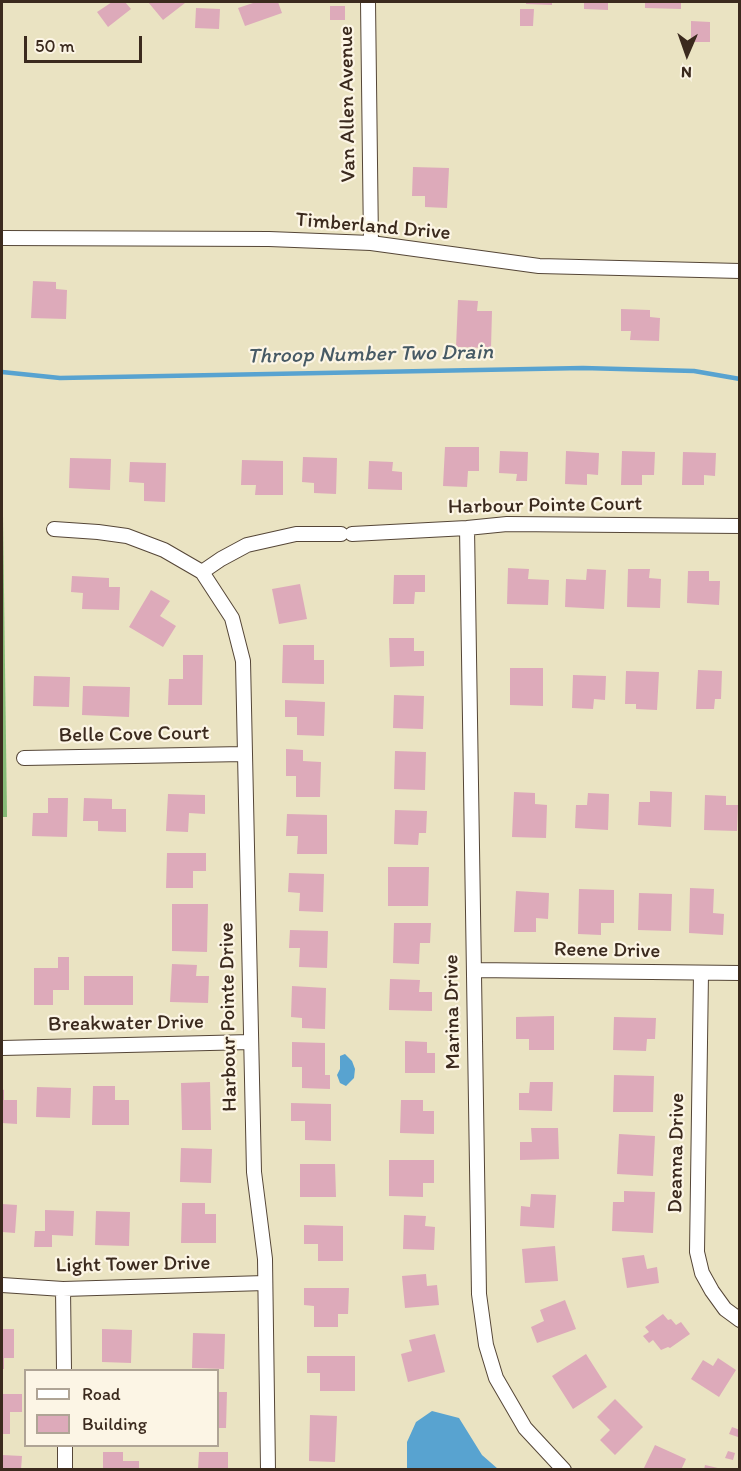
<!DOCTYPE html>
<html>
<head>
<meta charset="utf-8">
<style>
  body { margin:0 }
  #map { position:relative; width:741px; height:1471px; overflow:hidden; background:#eae3c2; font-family:Itim,sans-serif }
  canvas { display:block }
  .frame { position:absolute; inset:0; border:3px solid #3b2a1e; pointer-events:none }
  .legend { position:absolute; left:24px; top:1369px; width:195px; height:78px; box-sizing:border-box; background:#fcf5e5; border:2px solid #afa495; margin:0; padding:8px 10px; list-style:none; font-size:18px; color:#3b2a1e }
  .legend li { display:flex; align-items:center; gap:12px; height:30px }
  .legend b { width:30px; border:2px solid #afa495 }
  .north { position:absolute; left:657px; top:24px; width:60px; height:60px; -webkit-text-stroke:4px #fcf5e5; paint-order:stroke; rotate:182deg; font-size:16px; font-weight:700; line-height:24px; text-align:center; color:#3b2a1e }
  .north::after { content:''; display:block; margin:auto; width:21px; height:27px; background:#3b2a1e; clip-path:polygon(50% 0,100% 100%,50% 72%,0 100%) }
  .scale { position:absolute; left:24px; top:36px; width:118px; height:27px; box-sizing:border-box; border:3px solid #3b2a1e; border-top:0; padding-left:8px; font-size:18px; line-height:21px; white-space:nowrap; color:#3b2a1e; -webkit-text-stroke:4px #fcf5e5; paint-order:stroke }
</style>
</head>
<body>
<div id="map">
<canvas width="741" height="1471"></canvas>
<div class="frame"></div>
<ul class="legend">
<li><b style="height:8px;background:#fff"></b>Road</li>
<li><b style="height:16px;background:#ddaaba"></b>Building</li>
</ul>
<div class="north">N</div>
<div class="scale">50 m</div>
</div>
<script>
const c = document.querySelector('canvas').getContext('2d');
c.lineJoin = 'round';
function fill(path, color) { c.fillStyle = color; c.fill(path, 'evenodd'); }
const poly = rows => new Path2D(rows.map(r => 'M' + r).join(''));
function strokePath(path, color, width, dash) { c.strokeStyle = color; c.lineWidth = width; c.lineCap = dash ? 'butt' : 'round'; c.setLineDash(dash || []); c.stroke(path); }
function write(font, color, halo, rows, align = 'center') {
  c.font = font + ' Itim,sans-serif'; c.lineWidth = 4.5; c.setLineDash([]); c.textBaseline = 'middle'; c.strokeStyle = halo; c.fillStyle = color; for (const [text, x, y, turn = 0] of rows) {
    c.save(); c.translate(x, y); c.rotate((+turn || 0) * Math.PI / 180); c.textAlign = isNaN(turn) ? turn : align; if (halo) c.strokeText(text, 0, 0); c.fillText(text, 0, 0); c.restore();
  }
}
fill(poly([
  [2,440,7,817,2,817]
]), '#86bb76');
fill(poly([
  [345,1054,352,1061,355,1069,354,1078,346,1086,340,1083,337,1075,340,1069,340,1056],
  [432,1411,459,1418,482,1455,498,1469,407,1469,407,1442,416,1422]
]), '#58a3d0');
strokePath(poly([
  [2,372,60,378,583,368,694,371,740,379]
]), '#58a3d0', 4.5);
fill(poly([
  [112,2,125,2,131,9,108,27,97,12],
  [148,2,184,2,185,3,163,20],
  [256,2,278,2,282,13,245,26,238,8],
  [526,2,552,2,552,5,526,4],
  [584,2,608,2,608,10,584,9],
  [645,2,681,2,681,9,645,8],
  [330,6,345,6,345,20,330,20],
  [196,8,220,9,219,29,195,28],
  [520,9,534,9,533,26,520,26],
  [691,21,710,22,710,42,691,42],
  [413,167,449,168,447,208,425,207,425,196,412,196],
  [33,281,56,282,56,289,67,290,66,319,31,318],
  [458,300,478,301,477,311,492,311,491,348,456,347],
  [621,309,650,310,650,317,660,318,659,341,630,340,631,331,621,331],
  [445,447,479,447,479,471,468,471,467,487,443,486],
  [500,451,528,452,527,481,516,481,517,474,499,473],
  [566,451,599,453,598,475,587,474,587,485,565,484],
  [622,451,655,452,654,475,642,475,642,485,621,485],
  [683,452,716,453,715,476,704,475,704,485,682,485],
  [303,457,337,458,336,494,314,493,314,483,302,482],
  [70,458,111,459,110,490,69,488],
  [242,460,283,461,283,495,255,495,256,485,241,485],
  [369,461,393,462,392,471,402,472,402,490,368,489],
  [130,462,166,463,165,502,144,501,144,483,129,482],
  [508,568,529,569,528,579,549,580,548,605,507,604],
  [587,569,606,570,604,609,565,607,566,579,586,580],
  [628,569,650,569,649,578,661,579,660,608,627,607],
  [688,571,709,571,709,581,720,581,719,605,687,603],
  [394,575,425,575,425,592,415,592,414,604,393,604],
  [72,576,109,578,109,587,120,587,119,610,82,609,83,593,71,592],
  [300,584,307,619,279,624,272,589],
  [151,590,170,601,160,616,176,626,163,647,129,627],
  [389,638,414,638,414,651,424,651,424,666,390,667],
  [283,645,314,645,314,660,324,660,324,684,282,683],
  [183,655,203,655,202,705,168,705,169,679,183,679],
  [510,668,543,668,543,706,510,705],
  [698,670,722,671,721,699,715,699,714,709,696,709],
  [626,671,659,672,657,710,636,709,636,704,625,704],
  [573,675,606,676,605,700,594,699,593,709,572,708],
  [34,676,70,677,69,707,33,706],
  [83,686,130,687,129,717,82,715],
  [394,695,424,696,423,729,393,728],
  [285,700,325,702,324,736,297,735,297,717,285,717],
  [286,749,303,750,303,761,321,762,320,797,296,797,296,776,286,776],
  [395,751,426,752,425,790,394,789],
  [650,791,672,792,671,827,638,825,639,802,650,802],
  [514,792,535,793,535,804,547,805,546,838,512,837],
  [588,793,609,794,608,830,575,828,576,805,587,805],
  [168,794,205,795,205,814,189,813,188,832,166,831],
  [705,795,726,796,726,805,738,805,737,831,704,830],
  [48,798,68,798,67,837,32,836,33,813,48,813],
  [84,798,112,799,112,809,126,809,126,832,98,831,98,821,83,821],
  [395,810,427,811,426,833,419,833,418,845,394,844],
  [287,814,327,815,327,854,297,854,298,836,286,836],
  [167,853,206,853,206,871,193,871,193,888,166,888],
  [388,867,429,867,428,906,388,906],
  [289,873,324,874,323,912,299,911,300,893,288,892],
  [690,888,714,889,713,913,724,914,723,935,689,933],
  [579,889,614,890,614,923,601,923,601,935,578,934],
  [516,891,549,893,548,919,536,918,536,932,514,932],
  [639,893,672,894,671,931,638,930],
  [172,904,208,904,207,952,172,951],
  [394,923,431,923,430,943,420,943,419,964,393,963],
  [290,930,328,931,327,968,299,967,300,948,289,948],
  [58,957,69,957,69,990,53,990,53,1005,34,1005,34,968,58,968],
  [172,964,197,965,196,976,209,976,208,1003,170,1002],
  [84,976,133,976,133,1005,84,1005],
  [390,979,420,980,419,992,432,992,432,1011,389,1010],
  [292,986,326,988,325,1029,302,1028,302,1018,291,1017],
  [554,1016,554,1050,529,1050,529,1039,516,1039,516,1017],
  [614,1017,656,1018,655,1039,647,1039,646,1051,613,1050],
  [405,1041,427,1042,427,1053,435,1053,435,1073,405,1073],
  [292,1042,325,1043,325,1075,330,1075,330,1089,302,1088,302,1067,292,1067],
  [614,1075,654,1076,653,1112,613,1112],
  [210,1082,211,1130,182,1130,181,1083],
  [530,1082,553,1082,552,1111,519,1110,519,1093,529,1093],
  [93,1086,115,1086,115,1100,129,1100,129,1125,92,1125],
  [37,1087,71,1088,70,1118,36,1117],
  [2,1089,4,1090,4,1100,17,1100,17,1124,2,1123],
  [401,1100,423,1100,423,1111,434,1111,434,1134,400,1133],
  [291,1103,331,1104,331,1141,305,1140,305,1121,291,1121],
  [531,1128,558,1128,559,1159,520,1160,520,1142,532,1142],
  [619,1134,655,1136,653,1176,617,1174],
  [181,1148,212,1149,211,1183,180,1182],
  [389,1160,434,1160,434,1183,423,1183,423,1197,389,1196],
  [300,1164,335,1164,336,1197,300,1197],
  [624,1191,655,1192,653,1233,612,1231,613,1202,624,1202],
  [531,1194,556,1195,554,1228,520,1226,521,1206,530,1207],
  [182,1203,205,1203,205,1214,216,1214,216,1243,181,1243],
  [2,1204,17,1205,15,1233,2,1232],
  [45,1210,74,1211,73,1236,52,1235,52,1247,34,1247,35,1231,45,1231],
  [96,1211,130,1212,129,1246,95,1245],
  [404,1215,426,1216,425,1226,435,1227,434,1250,403,1249],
  [304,1225,343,1226,343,1261,318,1261,318,1244,304,1244],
  [555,1246,558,1281,525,1283,522,1249],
  [644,1255,647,1269,657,1267,659,1283,627,1288,622,1258],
  [426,1274,427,1286,437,1285,439,1305,405,1308,402,1276],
  [304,1288,349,1288,348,1314,338,1314,338,1327,314,1327,314,1306,304,1305],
  [565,1300,576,1329,537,1343,531,1327,544,1321,540,1310],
  [663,1314,668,1320,671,1319,676,1325,681,1322,690,1334,670,1348,668,1347,661,1350,653,1340,649,1343,643,1336,649,1332,645,1327],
  [2,1329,14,1329,14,1358,4,1358,4,1369,2,1369],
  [102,1329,132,1330,131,1363,102,1362],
  [193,1333,225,1334,224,1369,192,1368],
  [435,1334,445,1372,408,1382,401,1354,412,1351,409,1340],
  [586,1354,607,1387,573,1409,552,1376],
  [307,1356,355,1356,355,1391,320,1391,320,1373,307,1373],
  [718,1358,736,1370,719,1397,691,1379,703,1360,713,1366],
  [218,1392,227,1392,226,1428,218,1428],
  [2,1394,22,1394,22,1412,10,1412,10,1434,2,1434],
  [615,1399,643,1427,615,1455,600,1440,610,1430,597,1417],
  [310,1415,337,1416,335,1462,309,1461],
  [732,1427,740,1430,738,1437,729,1434],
  [655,1445,686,1459,681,1470,643,1470],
  [728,1451,735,1453,733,1460,725,1458],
  [103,1452,123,1452,123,1461,139,1461,139,1470,103,1468],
  [199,1452,228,1452,228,1470,198,1470],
  [2,1455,22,1456,21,1470,2,1470],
  [705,1465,722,1469,721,1470,704,1470]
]), '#ddaaba');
const street = poly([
  [368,2,371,243],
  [2,238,269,239,371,243,539,266,740,271],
  [467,528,479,1294,486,1345,496,1378,525,1428,564,1470],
  [54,529,98,532,127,536,164,550,202,572,221,559,247,545,296,534,341,534],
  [352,534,467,528,507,524,740,526],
  [202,572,232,618,243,661,254,1172,265,1259,268,1470],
  [24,758,244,754],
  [474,970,740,973],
  [701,973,697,1252,702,1273,712,1291,725,1309,740,1320],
  [2,1048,251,1042],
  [2,1285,63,1289,265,1283],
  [63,1289,64,1370],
  [65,1446,65,1470]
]);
strokePath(street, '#554637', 16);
strokePath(street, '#fff', 14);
write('21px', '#3b2a1e', '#fcf5e5', [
  ["Van Allen Avenue",348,104,-91],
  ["Timberland Drive",373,227,5],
  ["Harbour Pointe Court",545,506,-1],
  ["Belle Cove Court",134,735,-1],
  ["Reene Drive",607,951,1],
  ["Marina Drive",453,1012,-91],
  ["Harbour Pointe Drive",229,1017,-91],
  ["Breakwater Drive",126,1024,-1],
  ["Deanna Drive",677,1153,-89],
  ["Light Tower Drive",133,1265,-1]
]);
write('italic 22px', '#475a65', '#fcf5e5', [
  ["Throop Number Two Drain",370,355,-1]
]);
</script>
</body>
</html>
